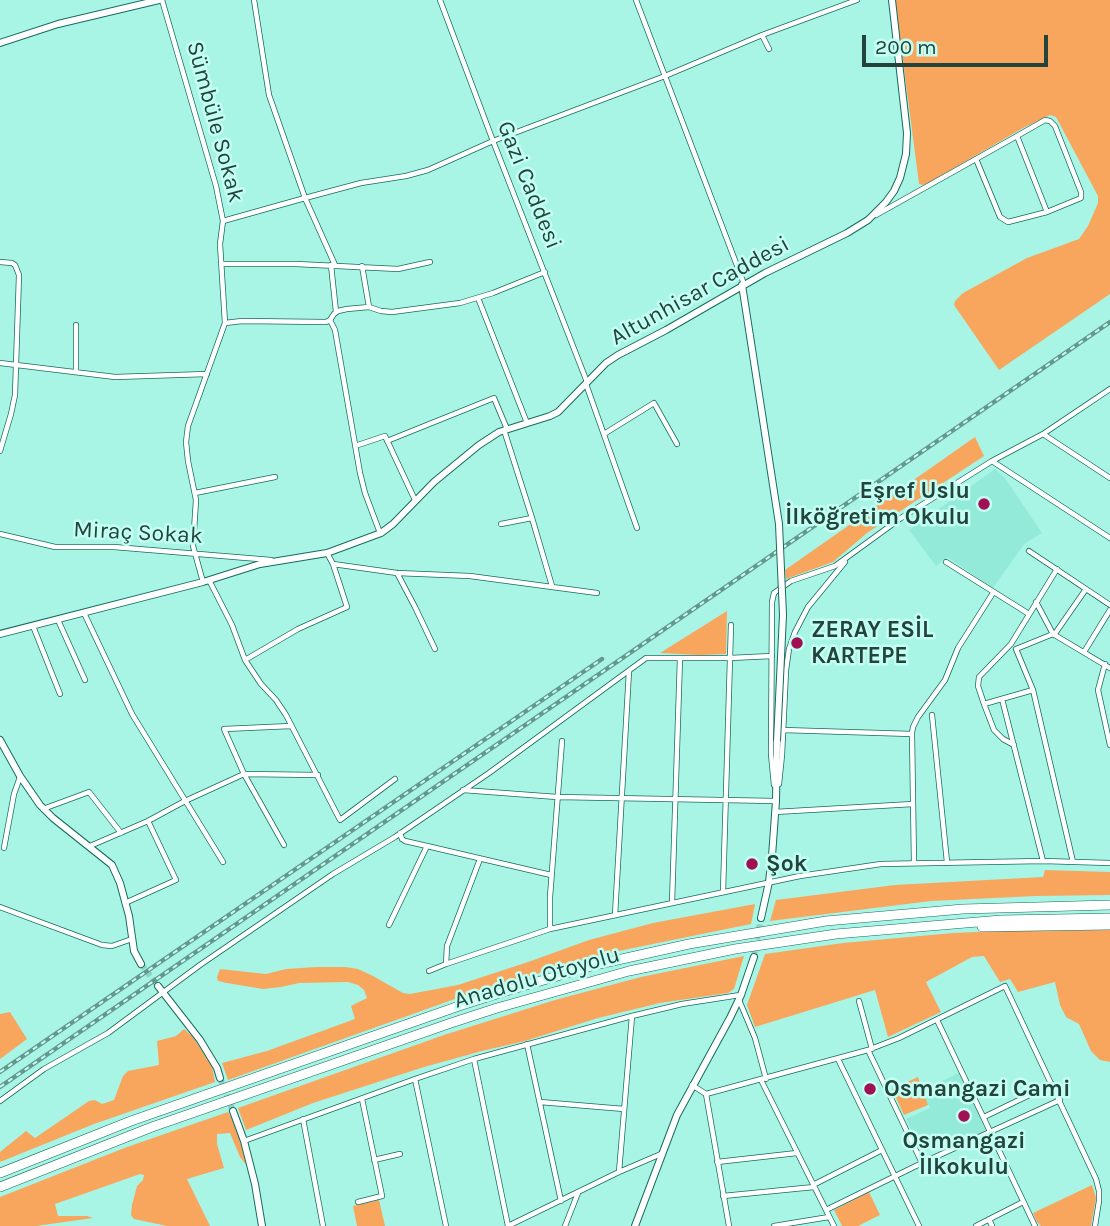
<!DOCTYPE html>
<html>
<head>
<meta charset="utf-8">
<style>
  body { margin:0 }
  #map { position:relative; width:1110px; height:1226px; overflow:hidden; background:#a8f5e6; font-family:Karla,sans-serif }
  canvas { display:block }
  .scale { position:absolute; left:862px; top:35px; width:186px; height:32px; box-sizing:border-box; border:4px solid #23433d; border-top:0; padding-left:9px; font-size:21px; line-height:24px; white-space:nowrap; color:#23433d; -webkit-text-stroke:5px #c3fff3; paint-order:stroke }
</style>
</head>
<body>
<div id="map">
<canvas width="1110" height="1226"></canvas>
<div class="scale">200 m</div>
</div>
<script>
const c = document.querySelector('canvas').getContext('2d');
c.lineJoin = 'round';
function fill(path, color) { c.fillStyle = color; c.fill(path, 'evenodd'); }
const poly = rows => new Path2D(rows.map(r => 'M' + r).join(''));
function strokePath(path, color, width, dash) { c.strokeStyle = color; c.lineWidth = width; c.lineCap = dash ? 'butt' : 'round'; c.setLineDash(dash || []); c.stroke(path); }
function write(font, color, halo, rows, align = 'center') {
  c.font = font + ' Karla,sans-serif'; c.lineWidth = 5; c.setLineDash([]); c.textBaseline = 'middle'; c.strokeStyle = halo; c.fillStyle = color; for (const [text, x, y, turn = 0] of rows) {
    c.save(); c.translate(x, y); c.rotate((+turn || 0) * Math.PI / 180); c.textAlign = isNaN(turn) ? turn : align; if (halo) c.strokeText(text, 0, 0); c.fillText(text, 0, 0); c.restore();
  }
}
fill(poly([
  [995,469,1005,478,1042,533,1024,544,993,588,947,557,936,566,909,530],
  [960,1072,986,1131,961,1142,952,1139,921,1152,906,1119,930,1108,922,1091]
]), '#93ead9');
fill(poly([
  [895,0,1110,0,1110,294,999,370,954,305,955,301,963,293,1027,258,1079,239,1088,226,1098,203,1098,196,1056,117,1050,115,1023,128,930,182,923,185,919,184],
  [975,437,984,456,867,533,833,562,786,579,785,570],
  [727,611,726,654,699,655,660,653],
  [1045,870,1110,872,1110,895,1036,896,931,901,770,921,776,900,895,885,1043,877],
  [755,904,751,924,609,953,480,990,228,1080,222,1063,267,1051,355,1019,351,1006,367,998,364,990,358,985,348,982,299,983,281,987,263,989,227,983,218,981,217,977,220,969,266,974,286,969,316,967,345,967,358,969,373,976,403,993,410,994,458,985,531,961,589,940,653,923],
  [1110,930,1110,1062,1100,1060,1091,1051,1079,1024,1066,1017,1060,1005,1055,982,1018,992,1010,979,1000,982,984,956,972,957,926,982,941,1012,888,1037,875,990,755,1027,747,1005,765,954,843,943,953,933,998,931],
  [744,956,734,989,728,993,660,1003,598,1018,525,1041,482,1051,424,1067,313,1103,246,1130,238,1108,444,1035,555,1000,641,977],
  [10,1012,27,1039,0,1059,0,1014],
  [184,1029,193,1037,204,1054,212,1067,215,1082,94,1124,0,1162,0,1152,26,1131,35,1138,89,1101,95,1100,102,1104,114,1100,123,1076,128,1071,159,1065,157,1041,176,1036],
  [918,1077,928,1105,904,1115,892,1089],
  [228,1112,237,1128,246,1165,240,1157,230,1133,217,1134,217,1144,224,1168,187,1179,210,1226,167,1226,134,1219,131,1215,132,1205,137,1186,143,1180,144,1175,140,1174,55,1204,58,1216,87,1216,93,1218,36,1226,0,1226,0,1197,127,1147],
  [1092,1185,1096,1198,1091,1226,1041,1226,1037,1222,1033,1213],
  [869,1192,880,1215,858,1226,842,1226,834,1210],
  [379,1200,385,1226,357,1226,353,1206]
]), '#f8a65d');
strokePath(poly([
  [754,957,761,918],
  [141,964,158,986],
  [220,1078,233,1111]
]), '#8dd1c4', 6, [6, 3]);
const minor = poly([
  [162,0,216,186,223,221,220,244,225,323,188,426,186,442,188,461,196,500,193,546,203,582],
  [440,0,493,141,587,382],
  [636,0,744,284],
  [769,49,762,35,857,0],
  [1017,136,1047,212],
  [876,215,1017,136,1045,120,1050,121,1055,126,1081,192,1081,198,1047,212,1008,222,1000,217,976,159],
  [223,221,305,198,269,95,254,0],
  [0,262,12,263,15,265,19,275,15,395,11,414,0,451],
  [222,264,296,264,398,269,430,262],
  [331,265,336,312],
  [335,265,305,198,361,183,406,176,428,170,493,141,665,76,762,35],
  [362,266,369,307],
  [478,298,527,423],
  [330,320,335,330,360,473,365,493,380,533],
  [225,323,242,321,326,322,330,320,334,314,338,311,347,309,369,307,381,311,392,312,460,303,493,293,545,272],
  [76,325,76,371],
  [0,363,115,377,207,374],
  [586,384,637,528],
  [504,430,532,518,552,586],
  [604,434,654,403,677,444],
  [1043,434,1110,478],
  [387,441,494,398,507,429],
  [355,446,385,436,415,500],
  [992,461,1110,538],
  [195,493,275,477],
  [501,524,532,518],
  [0,534,55,547,114,547,271,560],
  [1029,551,1110,605],
  [327,553,333,564,397,573,470,576,597,593],
  [946,562,1029,614],
  [397,573,415,607,435,649],
  [209,580,232,625,245,660,261,684,276,700,286,715,340,820,395,779],
  [1036,602,1053,634],
  [84,613,132,714,223,862],
  [58,620,85,680],
  [33,626,60,694],
  [1054,635,1086,589],
  [1084,652,1110,610],
  [245,660,298,629,347,607,333,564],
  [1105,664,1098,690,1110,745],
  [1002,699,1043,861],
  [984,704,978,686,979,677,1011,644,1057,569],
  [932,715,947,862],
  [291,726,224,729,244,774,318,775],
  [783,730,912,734,914,863],
  [912,733,913,727,918,717,945,680,958,648,993,593],
  [562,741,550,897,550,929,800,876,881,864,1043,861,1110,863],
  [1014,745,1003,739,994,730,984,704,1033,690],
  [779,784,782,755,786,670,789,649,795,632,808,607,845,562],
  [774,785,771,754,772,602,774,593,791,581,835,566,901,518,992,461,1043,434,1110,389],
  [463,790,557,797,776,801],
  [43,809,89,792,121,833],
  [775,812,913,804],
  [400,833,402,839,405,841,427,846],
  [90,846,148,821,185,801,244,774,284,845],
  [4,848,14,794,20,777],
  [480,859,447,946,446,964,550,929],
  [1073,862,1033,690,1016,649,1053,634,1110,668],
  [723,892,731,625],
  [125,903,176,880,148,821],
  [672,903,680,658],
  [0,907,102,945,112,946,132,939],
  [615,915,629,671],
  [389,925,427,846,551,875],
  [429,971,446,964],
  [739,1000,755,1038,766,1079],
  [859,1001,872,1049],
  [937,1020,1035,1226],
  [527,1044,561,1201],
  [868,1050,922,1163],
  [474,1059,508,1226],
  [838,1059,919,1226],
  [415,1079,446,1226],
  [761,1080,834,1226],
  [692,1085,706,1094,868,1050,899,1038,1005,986,1096,1179,1099,1191,1099,1201,1095,1226],
  [706,1094,729,1226],
  [0,1101,44,1069,108,1033,200,965,333,874,395,837,489,773,646,658,730,658,772,656],
  [540,1102,624,1109],
  [984,1117,1052,1084],
  [303,1119,323,1226],
  [244,1141,415,1079,474,1059,632,1016,682,1004,740,995],
  [374,1160,400,1154],
  [717,1162,797,1153],
  [619,1172,632,1016],
  [813,1185,882,1150],
  [723,1196,814,1187],
  [358,1202,382,1196,362,1099],
  [826,1210,922,1163,1060,1100],
  [989,1219,992,1226],
  [508,1226,619,1172,661,1154],
  [565,1226,578,1193],
  [774,1226,829,1217],
  [976,1226,1023,1202]
]);
const tertiary = poly([
  [0,43,58,24,159,0],
  [742,285,750,336],
  [0,634,203,582,260,564,327,553,381,533,393,524,434,482,479,445,499,432,550,416,558,412,606,363,618,355,666,330,765,273,847,233,868,220,886,202,894,191,900,178,906,154,907,133,892,0],
  [0,740,20,776,40,805,53,818,112,865,120,883,129,916,134,951,141,964],
  [761,918,769,882,772,856,776,801,777,741],
  [158,986,200,1040,217,1068,220,1078],
  [233,1111,244,1141,255,1184,262,1226],
  [635,1226,677,1115,730,1018,741,995,754,957]
]);
const motorway = poly([
  [982,927,1110,925],
  [0,1173,131,1121,459,1006,503,992,595,965,689,944,826,921,963,909,1110,905],
  [0,1187,152,1127,451,1023,497,1008,629,971,735,949,836,934,1001,920,1110,918]
]);
strokePath(minor, '#176b5f', 6);
strokePath(tertiary, '#176b5f', 8);
strokePath(motorway, '#176b5f', 10);
strokePath(minor, '#fff', 4.5);
strokePath(tertiary, '#fff', 6);
strokePath(motorway, '#fff', 9);
const rail = poly([
  [0,1072,602,659],
  [0,1087,1110,322]
]);
strokePath(rail, '#63988e', 4.5);
strokePath(rail, '#c3fff3', 2, [5]);
const tertiaryBridge = poly([
  [750,336,779,524,783,615,777,741]
]);
strokePath(tertiaryBridge, '#176b5f', 8, []);
strokePath(tertiaryBridge, '#fff', 6);
for (const [x, y, r, color] of [
  [984,504,7,"#a21054"],
  [797,643,7,"#a21054"],
  [752,864,7,"#a21054"],
  [870,1089,7,"#a21054"],
  [964,1116,7,"#a21054"]
]) { const dot = new Path2D(); dot.arc(x, y, r, 0, 2 * Math.PI); c.fillStyle = color; c.fill(dot); strokePath(dot, '#c3fff3', 2.5); }
write('23px', '#23433d', '#c3fff3', [
  ["Sümbüle Sokak",215,122,75],
  ["Gazi Caddesi",529,185,68],
  ["Altunhisar Caddesi",700,291,-29],
  ["Miraç Sokak",138,533,3],
  ["Anadolu Otoyolu",537,978,-16]
]);
write('bold 23px', '#23433d', '#c3fff3', [
  ["Eşref Uslu",970,491,"right"],
  ["İlköğretim Okulu",970,517,"right"],
  ["ZERAY ESİL",811,630],
  ["KARTEPE",811,656],
  ["Şok",766,864],
  ["Osmangazi Cami",884,1089],
  ["Osmangazi",964,1141,"center"],
  ["İlkokulu",964,1167,"center"]
], 'left');
</script>
</body>
</html>
